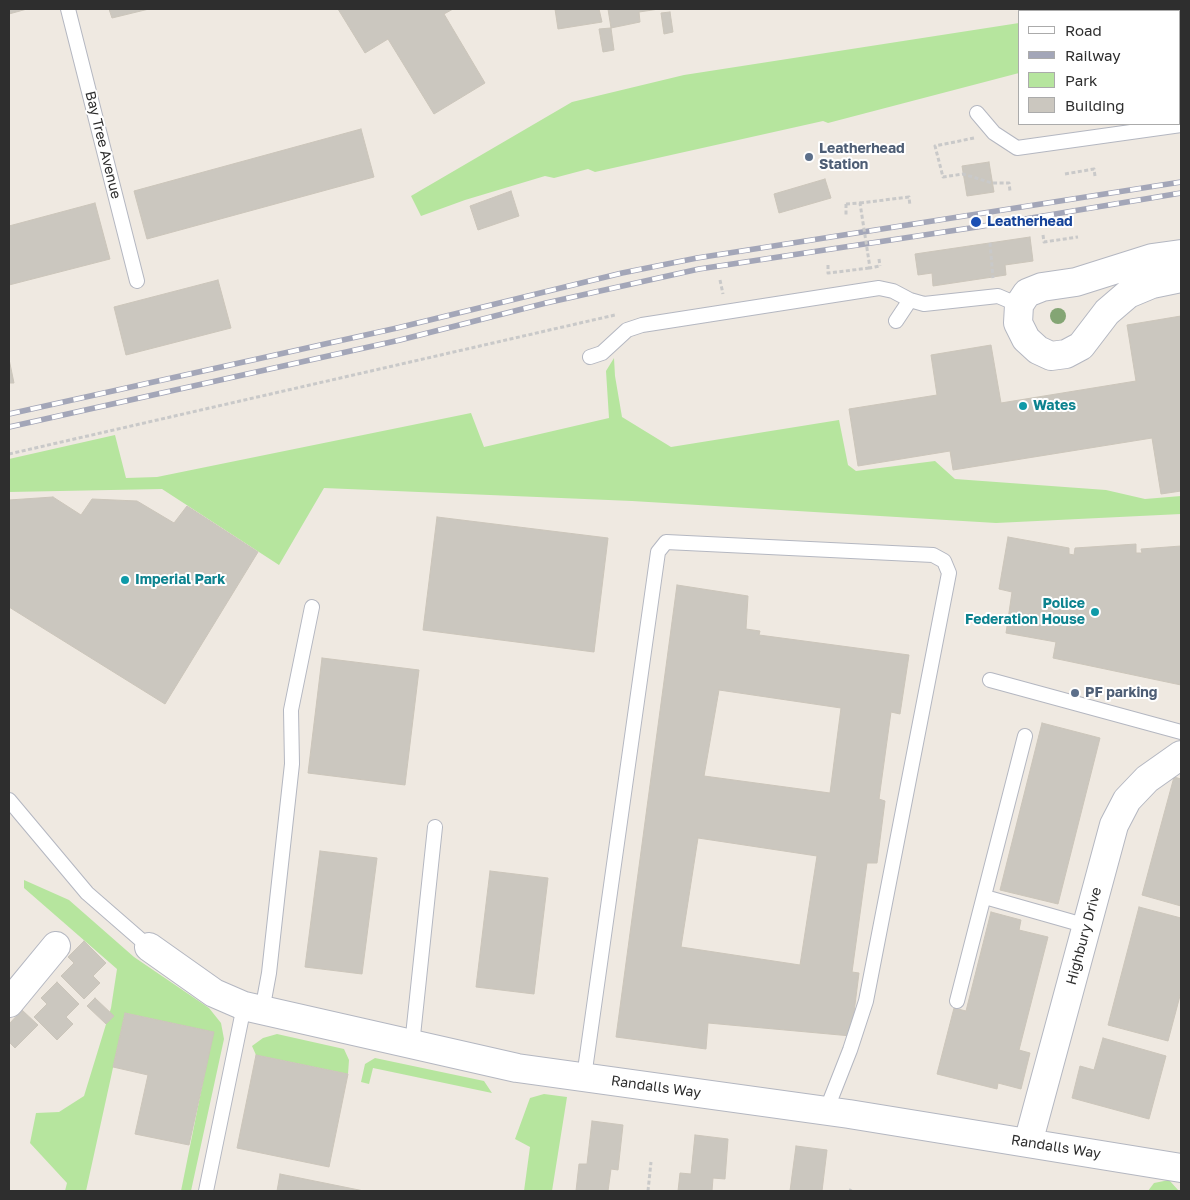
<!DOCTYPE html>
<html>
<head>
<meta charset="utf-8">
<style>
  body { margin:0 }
  #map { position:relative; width:1190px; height:1200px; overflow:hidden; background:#efe9e1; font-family:"Golos Text",sans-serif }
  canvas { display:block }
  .frame { position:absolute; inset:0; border:10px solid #2e2e2e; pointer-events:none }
  .legend { position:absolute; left:1018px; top:10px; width:162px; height:115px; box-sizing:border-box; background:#fff; border:1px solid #ababab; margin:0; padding:6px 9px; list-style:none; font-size:15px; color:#2e2e2e }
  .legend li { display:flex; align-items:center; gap:10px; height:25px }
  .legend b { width:25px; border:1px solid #ababab }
</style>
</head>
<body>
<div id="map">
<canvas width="1190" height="1200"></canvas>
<div class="frame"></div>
<ul class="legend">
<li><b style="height:6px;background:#fff"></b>Road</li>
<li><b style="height:6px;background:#a3a6b8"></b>Railway</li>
<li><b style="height:14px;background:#b6e59e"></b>Park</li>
<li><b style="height:14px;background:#cbc7bf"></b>Building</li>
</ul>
</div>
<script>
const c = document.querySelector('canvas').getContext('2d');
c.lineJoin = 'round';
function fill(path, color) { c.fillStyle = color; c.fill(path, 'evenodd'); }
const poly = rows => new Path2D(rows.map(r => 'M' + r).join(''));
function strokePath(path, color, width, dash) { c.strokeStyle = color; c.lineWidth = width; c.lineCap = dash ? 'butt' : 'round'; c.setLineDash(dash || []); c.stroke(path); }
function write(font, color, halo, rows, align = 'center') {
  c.font = font + ' "Golos Text",sans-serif'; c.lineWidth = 4; c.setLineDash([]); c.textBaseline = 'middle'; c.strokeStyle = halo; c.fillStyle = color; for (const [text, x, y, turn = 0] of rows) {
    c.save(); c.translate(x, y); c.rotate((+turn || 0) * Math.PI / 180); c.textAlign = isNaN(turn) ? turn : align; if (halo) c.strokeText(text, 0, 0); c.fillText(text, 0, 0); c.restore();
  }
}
fill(poly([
  [1107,9,1181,9,1181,21,1179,21,1179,11,1091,11],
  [1019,23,1019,73,828,123,823,121,595,172,588,169,554,178,545,176,465,200,421,216,411,196,572,102,684,75],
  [614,358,615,376,622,417,671,447,839,420,848,465,856,471,935,461,955,479,1106,490,1145,499,1181,496,1181,514,996,523,632,501,324,488,279,565,162,489,9,492,9,459,115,435,126,478,157,477,471,413,484,447,609,418,606,371],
  [24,880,69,900,134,957,209,1008,221,1023,224,1039,191,1191,181,1191,213,1032,125,1013,86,1191,65,1191,67,1183,30,1143,36,1113,59,1112,84,1096,111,1008,117,969,24,888],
  [277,1034,344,1049,349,1060,348,1074,256,1055,252,1046,263,1038],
  [375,1058,484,1081,492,1093,373,1068,369,1084,361,1082,365,1064],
  [544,1094,567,1097,552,1191,524,1191,530,1147,515,1139,530,1098],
  [1169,1180,1179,1191,1148,1191,1154,1183]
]), '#b6e59e');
const building = poly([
  [9,9,27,9,9,14,9,9],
  [109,9,149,9,112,18,109,9],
  [338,9,453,9,444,14,485,83,434,114,388,39,365,53,338,9],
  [555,9,599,9,602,22,558,29,555,9],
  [608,9,659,9,639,12,640,22,611,28,608,9],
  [670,12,673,32,664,34,661,13,670,12],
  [611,28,614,50,603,52,599,29,611,28],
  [361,129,374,177,147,239,134,191,361,129],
  [989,162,994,192,967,196,962,166,989,162],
  [825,179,831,198,779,213,774,194,825,179],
  [511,191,519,216,478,230,470,206,511,191],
  [95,203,110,259,9,285,9,226,95,203],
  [1030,237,1033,261,1005,265,1006,275,933,286,932,273,918,275,915,254,1030,237],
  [218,280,231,328,126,355,114,307,218,280],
  [1181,316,1181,491,1161,494,1152,438,953,470,950,451,858,466,849,409,937,395,931,355,991,345,1001,403,1136,381,1127,325,1181,316],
  [9,359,14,383,9,383,9,359],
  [53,497,81,515,92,499,137,501,174,523,187,506,258,552,165,704,9,607,9,500,53,497],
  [437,517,608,538,594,652,423,630,437,517],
  [1008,537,1069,548,1069,554,1074,555,1075,548,1136,544,1136,553,1142,553,1141,549,1181,546,1181,685,1053,658,1056,642,1006,633,1012,592,999,589,1008,537],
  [677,585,748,596,746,629,760,631,759,635,909,655,900,714,891,712,879,799,885,801,877,863,867,863,852,972,859,973,851,1036,708,1023,706,1049,616,1037,677,585],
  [719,690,841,708,830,793,704,776,719,690],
  [698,838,817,856,800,965,681,947,698,838],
  [322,658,419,670,405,785,308,773,322,658],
  [1042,723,1100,738,1058,904,1000,890,1042,723],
  [1174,777,1181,779,1181,906,1142,895,1174,777],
  [320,851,377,858,362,974,305,967,320,851],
  [490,871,548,878,534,994,476,987,490,871],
  [1139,907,1181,918,1181,992,1168,1041,1108,1025,1139,907],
  [991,912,1021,920,1019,930,1048,937,1019,1050,1030,1053,1021,1089,998,1083,997,1089,937,1074,954,1008,966,1011,991,912],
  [84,941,106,963,93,976,100,983,84,999,61,976,74,963,68,957,84,941],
  [57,982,79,1004,66,1017,73,1024,57,1040,34,1017,47,1004,41,998,57,982],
  [95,998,114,1016,106,1024,87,1006,95,998],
  [22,1010,38,1025,15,1048,9,1042,9,1024,22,1010],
  [125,1013,214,1032,189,1145,135,1134,148,1075,113,1067,125,1013],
  [1103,1038,1166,1056,1149,1119,1072,1098,1080,1066,1094,1070,1103,1038],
  [256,1055,348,1074,329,1167,237,1148,256,1055],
  [592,1121,623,1125,618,1170,611,1169,608,1191,576,1191,579,1164,587,1164,592,1121],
  [695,1135,728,1139,725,1179,713,1178,712,1191,678,1191,680,1173,691,1174,695,1135],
  [796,1146,827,1150,822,1191,779,1191,790,1191,796,1146],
  [280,1174,364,1191,277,1191,280,1174]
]);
fill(building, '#cbc7bf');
strokePath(building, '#cbc5ba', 1);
const lane = poly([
  [68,9,137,281],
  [977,113,994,133,1017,148,1181,125],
  [896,321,910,300],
  [590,357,602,353,627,330,642,325,879,288,893,291,910,300,924,304,998,296,1019,305],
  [990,680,1181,732],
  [9,800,87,893,149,947],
  [985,897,1087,926],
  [957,1001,1025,736],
  [262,1011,269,973,292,764,291,710,312,607],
  [412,1045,435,827],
  [584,1077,658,552,666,542,933,555,944,561,949,573,866,1001,850,1050,826,1111],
  [206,1191,244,1006]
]);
const street = poly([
  [1181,254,1152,258,1076,282,1042,287,1027,293,1019,305,1018,323,1026,339,1038,350,1051,356,1066,354,1081,346,1107,312,1128,294,1152,284,1181,278],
  [149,947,214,993,244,1006,517,1068,849,1114,1181,1168],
  [9,1003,56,946],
  [1028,1143,1114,825,1127,800,1147,779,1181,755]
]);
strokePath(lane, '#b4b7c1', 16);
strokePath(street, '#b4b7c1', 30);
strokePath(poly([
  [974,138,935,146,943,177,963,174,992,183,1009,183,1010,191],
  [1065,174,1094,169,1095,176],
  [860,203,909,197,910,206],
  [846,204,846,216],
  [1043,235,1044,242,1078,237],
  [990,243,993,278],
  [879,259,880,266],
  [828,265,828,273,870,268],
  [720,280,723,294],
  [9,454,615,315],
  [648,1191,651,1162],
  [850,1191,851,1189]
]), '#c9c9c9', 3, [4, 2.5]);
strokePath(lane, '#fff', 14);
strokePath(street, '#fff', 28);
const rail = poly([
  [9,414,397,328,622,273,697,258,1181,182],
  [9,427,400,340,546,303,699,269,977,227,1181,193]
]);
strokePath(rail, '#a3a6b8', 5.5);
strokePath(rail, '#fff', 4, [11]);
strokePath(poly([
  [846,204,860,203,870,268,880,266]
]), '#c9c9c9', 3, [4, 2.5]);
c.fillStyle = '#84a574';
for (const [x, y] of [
  [1058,316]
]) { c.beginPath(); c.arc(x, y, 8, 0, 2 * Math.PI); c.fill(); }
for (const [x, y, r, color] of [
  [809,157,5,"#5c6f8a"],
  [976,222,6,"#1a4fb4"],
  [1023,406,5,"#0f9aa8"],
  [125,580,5,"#0f9aa8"],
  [1095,612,5,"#0f9aa8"],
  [1075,693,5,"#5c6f8a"]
]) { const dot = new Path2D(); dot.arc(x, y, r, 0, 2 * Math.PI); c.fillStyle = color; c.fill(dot); strokePath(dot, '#fff', 2); }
write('14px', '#2e2e2e', '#fff', [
  ["Bay Tree Avenue",103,145,76],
  ["Highbury Drive",1084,936,-75],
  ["Randalls Way",656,1087,8],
  ["Randalls Way",1056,1147,9]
]);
write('bold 14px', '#4e5e75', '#fff', [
  ["Leatherhead",819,149],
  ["Station",819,165],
  ["PF parking",1085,693]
], 'left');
write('bold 14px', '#164399', '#fff', [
  ["Leatherhead",987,222]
], 'left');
write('bold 14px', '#0d838f', '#fff', [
  ["Wates",1033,406],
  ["Imperial Park",135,580],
  ["Police",1085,604,"right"],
  ["Federation House",1085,620,"right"]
], 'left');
</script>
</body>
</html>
